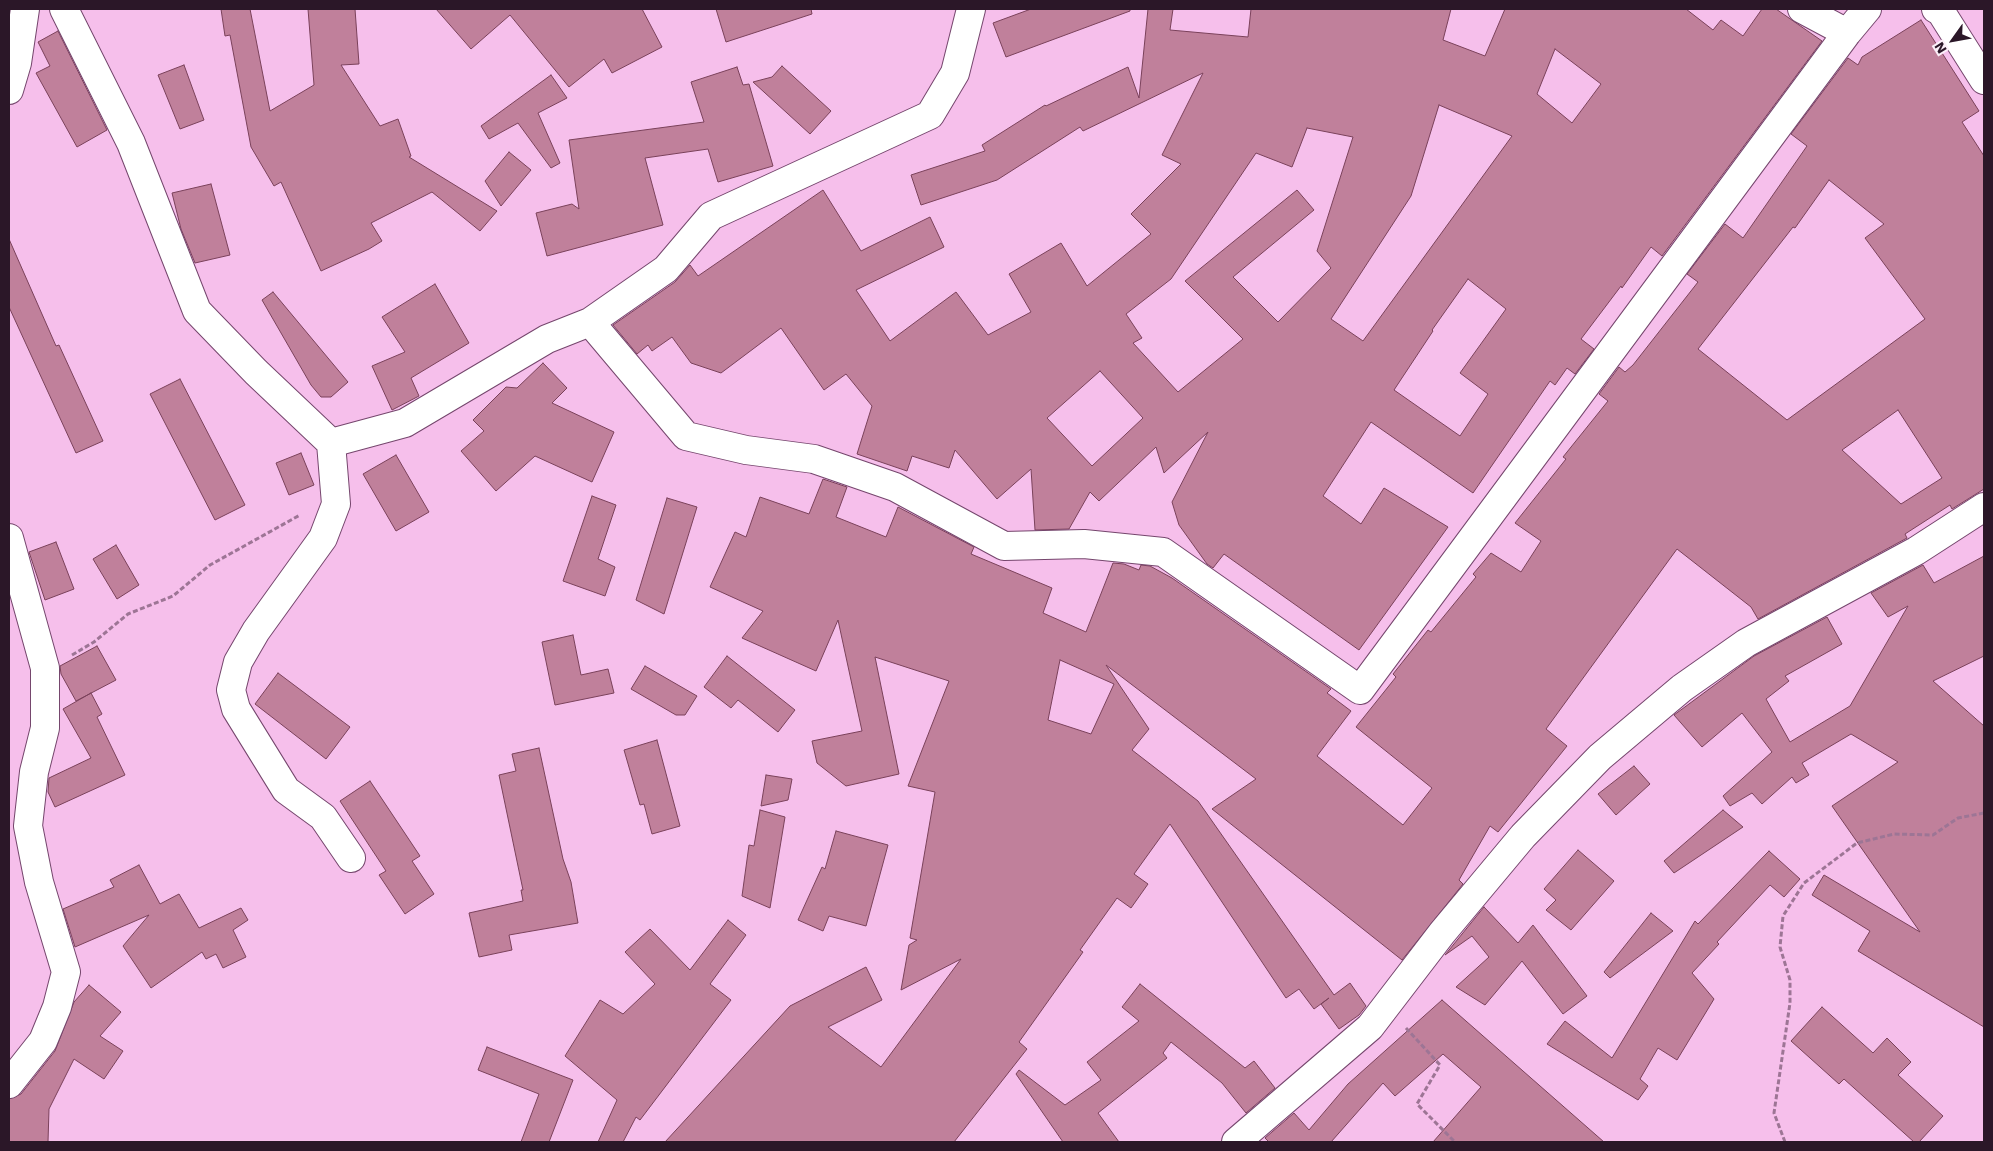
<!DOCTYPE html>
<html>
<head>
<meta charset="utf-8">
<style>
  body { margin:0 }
  #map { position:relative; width:1993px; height:1151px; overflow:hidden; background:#f6bfeb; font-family:"Work Sans",sans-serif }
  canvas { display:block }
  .frame { position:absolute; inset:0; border:10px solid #2b1728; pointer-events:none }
  .north { position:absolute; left:1928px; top:15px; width:50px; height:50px; -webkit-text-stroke:4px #fcf0f9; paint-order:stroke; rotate:238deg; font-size:14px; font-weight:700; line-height:20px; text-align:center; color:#2b1728 }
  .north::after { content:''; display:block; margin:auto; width:18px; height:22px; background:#2b1728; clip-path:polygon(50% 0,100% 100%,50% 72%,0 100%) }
</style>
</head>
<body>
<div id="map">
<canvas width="1993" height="1151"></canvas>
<div class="frame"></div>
<div class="north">N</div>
</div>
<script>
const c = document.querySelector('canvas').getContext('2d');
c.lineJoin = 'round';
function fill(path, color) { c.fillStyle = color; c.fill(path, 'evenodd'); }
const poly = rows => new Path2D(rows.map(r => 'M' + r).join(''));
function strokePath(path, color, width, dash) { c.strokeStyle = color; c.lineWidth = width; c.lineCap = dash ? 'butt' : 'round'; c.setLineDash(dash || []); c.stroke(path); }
const building = poly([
  [221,9,250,9,270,111,314,85,308,9,355,9,359,64,341,65,380,126,398,119,411,156,409,157,497,211,480,231,432,192,371,223,382,241,369,249,321,271,281,182,274,186,251,147,230,35,225,36,221,9],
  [436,9,642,9,662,47,612,73,604,59,569,87,510,15,471,49,436,9],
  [716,9,811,9,812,14,726,42,716,9],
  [1031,9,1130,9,1130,11,1006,57,993,23,1031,9],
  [1148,9,1173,9,1170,30,1248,37,1251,9,1451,9,1443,40,1485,56,1505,9,1686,9,1713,30,1721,20,1743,36,1762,9,1776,9,1822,41,1662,256,1651,247,1622,288,1621,286,1581,339,1594,349,1575,374,1567,368,1555,385,1550,381,1473,493,1371,422,1323,496,1361,524,1384,488,1448,527,1359,650,1224,554,1213,568,1207,564,1179,525,1172,502,1208,432,1164,473,1156,447,1099,501,1090,492,1069,529,1035,530,1031,469,997,499,955,450,949,468,912,456,907,471,857,454,872,406,846,374,824,390,781,328,721,373,691,363,672,337,652,351,648,345,637,354,613,325,675,282,690,265,698,276,823,190,861,251,930,217,944,247,856,290,890,341,956,292,988,335,1031,312,1009,274,1061,243,1087,286,1151,234,1131,214,1181,164,1162,155,1203,73,1083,131,1080,127,997,180,921,205,911,175,985,151,982,145,1045,105,1046,106,1128,67,1139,98,1148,9],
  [1555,49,1601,84,1572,123,1537,94,1555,49],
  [1439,105,1512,136,1363,341,1331,319,1411,196,1439,105],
  [1307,128,1353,137,1317,251,1331,268,1278,322,1233,277,1314,210,1297,190,1185,281,1243,339,1178,392,1133,343,1142,338,1126,314,1171,279,1256,153,1292,167,1307,128],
  [1468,279,1506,309,1460,373,1488,394,1460,436,1394,390,1433,331,1432,330,1468,279],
  [1100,371,1143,418,1092,466,1047,418,1100,371],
  [1921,20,1979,111,1962,122,1984,156,1984,489,1952,509,1950,505,1905,534,1907,538,1758,619,1751,607,1677,549,1546,729,1567,746,1498,832,1490,826,1459,880,1463,884,1402,960,1212,809,1256,779,1106,665,1149,729,1132,750,1198,801,1334,995,1350,983,1366,1006,1359,1015,1339,1029,1321,1004,1329,998,1314,1009,1299,989,1286,998,1170,824,1134,874,1148,884,1131,908,1117,898,1080,950,1083,952,1019,1042,1027,1049,954,1142,665,1142,790,1006,866,967,882,1000,828,1027,881,1067,961,959,901,990,909,945,917,940,910,938,935,792,908,786,949,681,875,657,899,774,846,786,817,763,812,741,862,731,838,620,816,671,742,638,763,611,710,587,735,532,746,537,760,497,809,514,823,479,847,487,836,517,886,537,898,507,974,547,971,554,1052,588,1043,613,1086,632,1113,563,1124,564,1139,570,1141,565,1150,566,1172,578,1331,689,1327,693,1351,711,1317,756,1403,825,1432,788,1356,727,1396,677,1393,674,1428,630,1431,632,1476,577,1473,574,1491,553,1521,572,1541,541,1515,523,1566,459,1563,457,1608,401,1599,394,1619,367,1625,372,1633,365,1698,282,1687,274,1725,224,1743,238,1807,146,1791,134,1848,58,1858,65,1862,57,1921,20],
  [1829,180,1884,224,1865,238,1925,319,1787,420,1698,349,1793,227,1795,228,1829,180],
  [1898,410,1942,478,1901,504,1842,450,1898,410],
  [1060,660,1114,684,1091,734,1048,720,1060,660],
  [58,31,107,130,77,147,36,73,50,66,38,42,58,31],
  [184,65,204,120,180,129,158,75,184,65],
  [782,66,831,111,810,134,753,82,772,77,782,66],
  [737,67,743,85,749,84,773,166,718,182,708,149,645,158,663,225,547,256,536,213,572,204,579,209,569,140,704,122,691,82,737,67],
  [551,75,567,98,538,113,560,163,551,168,518,123,489,139,481,126,551,75],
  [509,152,531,170,501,206,485,181,509,152],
  [211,184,230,255,195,263,181,229,172,193,211,184],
  [9,239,56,346,59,345,103,441,76,453,9,307,9,239],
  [435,284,469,343,411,378,419,396,392,410,372,366,405,352,382,317,435,284],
  [273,292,348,382,331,397,321,397,311,385,262,300,273,292],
  [543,363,567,388,552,403,614,432,592,482,535,456,496,491,461,451,484,431,473,420,506,387,517,388,543,363],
  [180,379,245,505,215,520,150,394,180,379],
  [301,453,314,485,289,495,276,463,301,453],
  [396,455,429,512,396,531,363,474,396,455],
  [592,496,616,505,598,559,615,567,605,596,563,581,592,496],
  [667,498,697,507,664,614,636,600,667,498],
  [56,542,74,589,45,600,29,552,56,542],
  [116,545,139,585,117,599,93,559,116,545],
  [1984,556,1984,656,1933,681,1984,726,1984,1027,1858,951,1870,931,1812,895,1824,875,1920,932,1832,806,1898,762,1851,734,1802,763,1809,775,1796,783,1792,777,1762,804,1752,793,1730,806,1723,796,1772,752,1742,713,1702,747,1674,715,1754,656,1827,617,1842,644,1785,676,1789,681,1766,699,1790,742,1850,706,1908,606,1888,617,1871,593,1923,565,1934,583,1984,556],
  [573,635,581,675,608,669,614,693,555,705,542,642,573,635],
  [97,646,116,680,76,701,61,674,60,666,97,646],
  [727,656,795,710,778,732,738,700,731,708,704,687,727,656],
  [645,666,697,696,685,715,676,715,631,689,645,666],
  [278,673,350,727,326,759,255,704,278,673],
  [91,693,102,714,97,717,125,775,55,807,48,792,49,778,91,758,63,709,91,693],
  [657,740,680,826,652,834,644,804,640,805,624,750,657,740],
  [539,748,563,859,571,882,578,923,509,935,512,950,479,957,469,913,523,901,521,890,523,890,499,775,516,771,512,754,539,748],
  [1634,766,1650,784,1616,815,1598,794,1634,766],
  [766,775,792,779,788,800,761,806,766,775],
  [370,781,420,856,412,861,434,894,405,914,379,875,386,871,340,801,370,781],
  [760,810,785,817,770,908,742,896,749,845,754,846,760,810],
  [1723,810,1743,827,1674,873,1664,861,1723,810],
  [836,831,888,845,866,926,829,916,823,931,798,920,822,867,825,869,836,831],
  [1578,850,1614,881,1571,930,1546,910,1556,900,1544,889,1578,850],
  [1769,851,1800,879,1784,897,1770,885,1717,942,1719,944,1692,973,1714,999,1677,1060,1658,1048,1640,1079,1648,1086,1638,1100,1547,1044,1565,1021,1612,1058,1695,921,1698,924,1769,851],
  [139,865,160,904,179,894,199,928,241,908,248,920,233,930,246,957,223,968,216,954,206,959,202,952,151,988,123,946,149,915,75,947,63,909,114,887,110,880,139,865],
  [1484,907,1518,943,1533,925,1587,996,1563,1014,1522,961,1485,1005,1456,987,1489,957,1472,936,1445,955,1484,907],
  [1651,913,1673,931,1610,978,1604,972,1651,913],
  [728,920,746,935,710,984,731,1000,640,1120,636,1117,623,1142,598,1142,617,1100,565,1056,600,1000,623,1014,655,984,625,952,650,929,690,970,728,920],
  [1140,984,1245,1068,1254,1061,1275,1088,1246,1113,1222,1083,1171,1042,1163,1053,1167,1058,1098,1113,1119,1142,1063,1142,1016,1074,1019,1070,1065,1105,1101,1080,1087,1062,1139,1021,1122,1007,1140,984],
  [89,985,121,1012,100,1036,123,1051,104,1079,74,1059,49,1109,48,1142,9,1142,9,1099,21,1094,55,1051,74,1002,89,985],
  [1442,1000,1604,1142,1433,1142,1481,1087,1443,1054,1395,1096,1383,1083,1331,1142,1269,1142,1265,1138,1294,1113,1309,1130,1348,1084,1442,1000],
  [1822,1007,1873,1053,1887,1038,1911,1062,1898,1075,1943,1116,1919,1142,1914,1142,1844,1079,1839,1084,1791,1041,1822,1007],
  [487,1047,573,1080,549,1142,521,1142,539,1094,478,1070,487,1047]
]);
fill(building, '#c0809b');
strokePath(building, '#7a415a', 1);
const street = poly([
  [64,9,131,143,197,311,256,372,331,443,405,423,547,339,590,322,666,269,711,216,930,115,955,73,971,9],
  [1802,9,1847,33],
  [1936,9,1941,12,1984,80],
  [9,90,17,63,25,9],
  [590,322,686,436,746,450,814,459,895,487,1004,546,1084,544,1163,552,1360,690,1847,33,1867,9],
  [331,443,336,504,323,538,256,631,238,662,231,690,236,709,286,790,323,817,351,858],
  [9,538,45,668,45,728,34,772,28,826,39,882,66,972,57,1007,43,1041,9,1084],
  [1236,1142,1370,1027,1442,933,1523,836,1600,757,1682,688,1746,643,1916,551,1984,507]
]);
strokePath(street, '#75466d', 30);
strokePath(poly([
  [72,655,94,642,128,614,173,596,210,565,300,515],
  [1406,1028,1440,1065,1417,1104,1455,1142],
  [1785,1142,1774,1113,1790,1003,1790,980,1780,947,1783,916,1804,883,1857,843,1894,834,1933,835,1958,818,1984,813]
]), '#9d7595', 3, [5, 2.5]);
strokePath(street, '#fff', 28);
</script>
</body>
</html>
